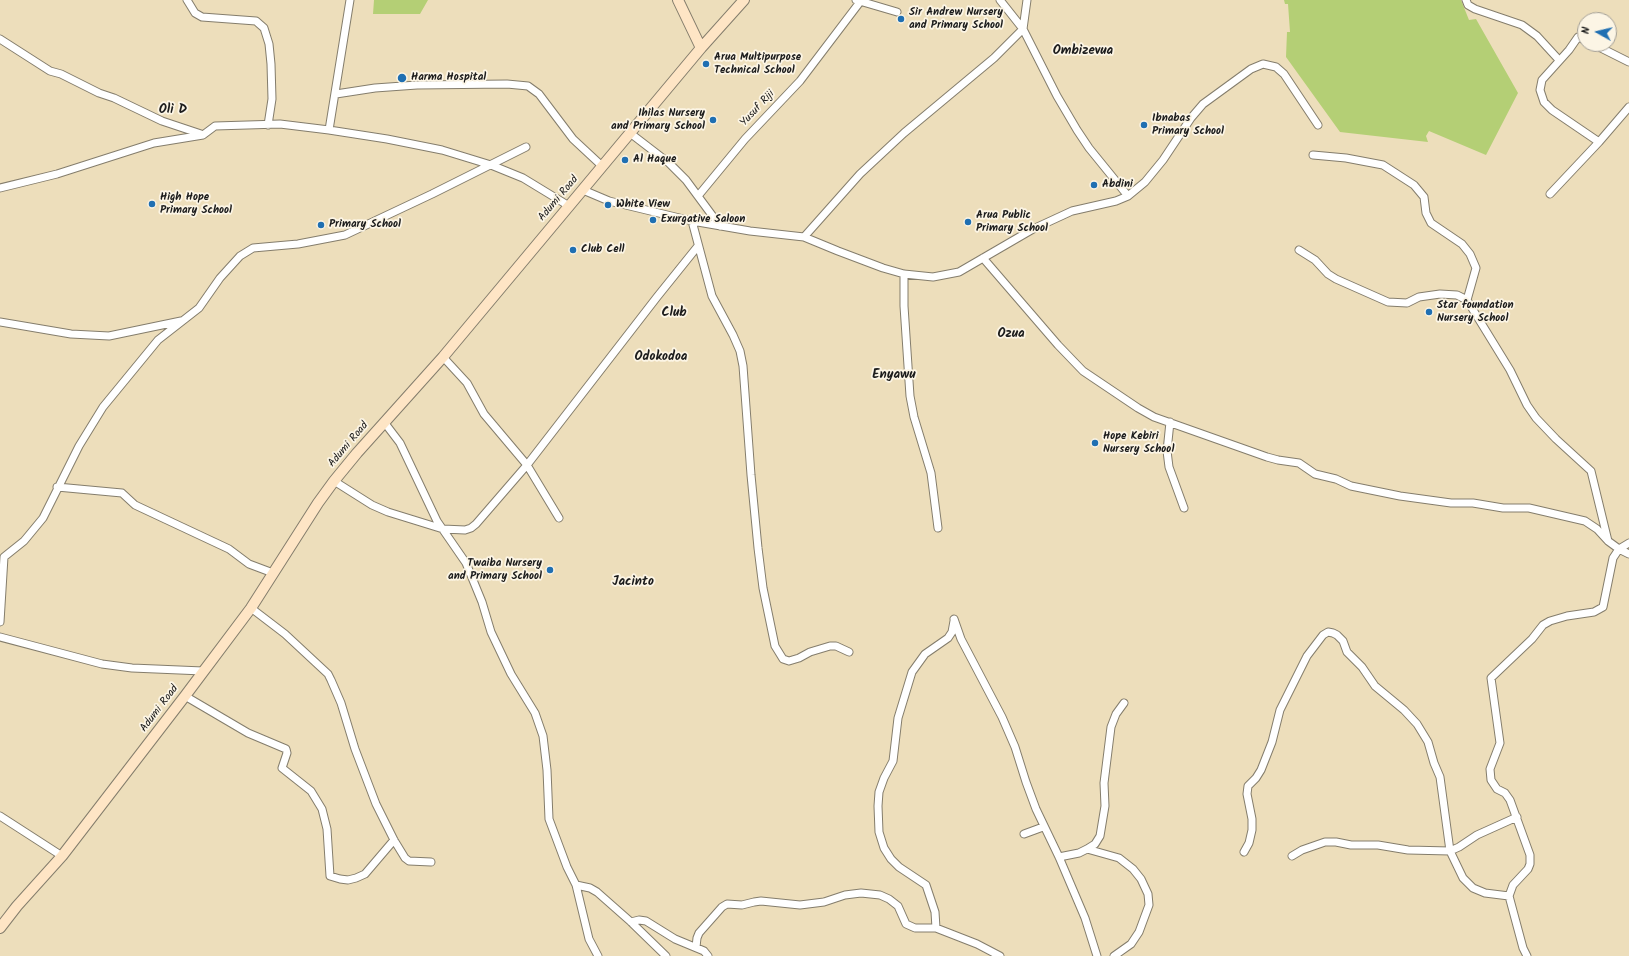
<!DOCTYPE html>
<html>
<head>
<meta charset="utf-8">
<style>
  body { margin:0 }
  #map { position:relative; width:1629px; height:956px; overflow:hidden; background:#eddebb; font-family:Kalam,sans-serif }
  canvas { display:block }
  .north { position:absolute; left:1577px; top:12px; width:40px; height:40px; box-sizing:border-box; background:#fcf5e5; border:1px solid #a29e95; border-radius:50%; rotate:278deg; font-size:11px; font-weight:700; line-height:16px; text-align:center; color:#1c1c1c }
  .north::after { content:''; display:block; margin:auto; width:14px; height:18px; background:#1f6fb2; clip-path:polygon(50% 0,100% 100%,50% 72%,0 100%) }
</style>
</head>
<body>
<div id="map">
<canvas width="1629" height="956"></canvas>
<div class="north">N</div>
</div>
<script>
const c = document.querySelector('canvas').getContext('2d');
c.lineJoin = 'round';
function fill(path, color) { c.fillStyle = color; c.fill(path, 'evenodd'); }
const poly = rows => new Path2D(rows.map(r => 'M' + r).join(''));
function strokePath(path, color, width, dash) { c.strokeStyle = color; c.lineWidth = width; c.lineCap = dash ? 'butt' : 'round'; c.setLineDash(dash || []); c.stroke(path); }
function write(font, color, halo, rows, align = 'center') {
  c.font = font + ' Kalam,sans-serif'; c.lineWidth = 3.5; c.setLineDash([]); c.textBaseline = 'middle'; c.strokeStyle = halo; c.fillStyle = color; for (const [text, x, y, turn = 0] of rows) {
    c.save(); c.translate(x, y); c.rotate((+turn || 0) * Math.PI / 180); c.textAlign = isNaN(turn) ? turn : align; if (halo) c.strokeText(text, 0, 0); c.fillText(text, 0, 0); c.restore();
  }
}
fill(poly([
  [374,0,428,0,420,14,373,14],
  [1284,0,1461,0,1469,20,1476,19,1518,93,1486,155,1429,131,1426,136,1428,142,1340,132,1286,57,1287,32,1290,32,1288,4,1285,4]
]), '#b4cf75');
const street = poly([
  [187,0,195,13,202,17,256,21,264,28,269,44,271,64,272,99,268,125],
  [856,0,897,12],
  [1000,0,1023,29,1057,96,1077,130,1089,148,1128,196],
  [1466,0,1468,5,1475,9,1522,25,1537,36,1559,60],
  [0,39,50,71,61,74,99,93,114,98,162,121,201,134],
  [1585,40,1578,37,1569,50,1542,80,1540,90,1544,102,1552,110,1599,142],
  [1593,44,1629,62],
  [336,94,375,88,417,85,507,84,528,86,539,94,573,139,602,166],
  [329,130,350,0],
  [630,133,669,163,686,180,720,226],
  [1313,155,1346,158,1383,165,1414,185,1424,197,1426,213,1431,223,1462,244,1470,254,1476,268,1467,300],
  [0,188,57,174,154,143,203,135,215,126,280,124,329,130,387,139,442,150,491,165,523,178,569,206],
  [583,190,609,201,692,221,750,231,804,237,838,251,883,268,904,274,933,277,959,272,1033,229,1072,211,1116,201,1128,196,1145,182,1163,160,1191,118,1203,104,1251,69,1263,64,1276,67,1284,74,1318,125],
  [1550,194,1599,142,1629,107],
  [698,196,745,139,800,81,860,2],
  [692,221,712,296,733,335,740,351,743,366,751,475,758,548,763,588,775,646,783,659,789,661,799,658,810,652,830,646,836,646,849,652],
  [804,237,860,174,904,133,994,58,1023,29,1027,0],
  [1299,250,1315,260,1328,274,1336,279,1388,302,1407,303,1419,297,1440,294,1457,295,1467,300,1510,370,1527,405,1536,418,1556,439,1591,471,1608,541,1619,549,1613,558,1603,607,1594,612,1567,616,1550,621,1543,625,1532,639,1491,678,1500,743,1490,769,1491,780,1497,789,1505,793,1510,800,1530,855,1530,864,1528,869,1513,885,1509,896,1523,948,1527,956],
  [983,258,1058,345,1083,371,1138,408,1154,417,1267,457,1278,460,1299,463,1315,474,1336,479,1351,486,1400,496,1451,503,1473,503,1503,508,1529,508,1585,521,1597,529,1608,541],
  [904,274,904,306,910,396,914,417,931,473,938,528],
  [0,322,71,334,109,336,181,321],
  [443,357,467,383,484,414,527,465,559,518],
  [384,422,400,443,437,521,466,563,482,602,491,632,511,674,535,713,543,736,547,770,549,819,567,867,576,885,589,939,598,956],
  [1170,422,1167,451,1169,467,1184,508],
  [334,481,372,505,388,512,443,529,465,530,471,528,476,524,527,465,657,297,698,246],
  [57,487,122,493,135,505,229,549,249,564,273,573],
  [1629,543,1619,549,1629,554],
  [251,608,285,634,328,674,331,680,341,703,355,749,376,804,394,840,405,858,409,861,431,862],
  [954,619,961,639,1002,717,1015,747,1026,782,1036,809,1059,857,1085,918,1097,956],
  [0,622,4,557,24,541,43,518,79,446,103,407,158,340,199,308,220,278,240,256,253,248,298,244,345,235,432,194,526,147],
  [0,637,102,664,132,668,203,671],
  [185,696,248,733,286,749,287,753,282,768,311,791,322,809,327,829,330,876,340,879,348,880,356,878,365,874,394,840],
  [0,816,62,856],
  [1024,834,1043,827],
  [1087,849,1119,858,1133,869,1141,879,1148,894,1149,905,1139,932,1131,944,1114,956],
  [1244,852,1249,843,1252,830,1252,819,1247,794,1248,786,1256,778,1261,770,1272,742,1280,710,1307,656,1323,635,1328,632,1333,633,1337,635,1343,641,1347,652,1362,667,1375,686,1404,710,1417,724,1428,742,1434,763,1440,777,1450,851,1463,878,1473,888,1485,893,1509,896],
  [1292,856,1302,850,1325,842,1336,842,1351,845,1378,845,1408,850,1450,851,1459,847,1477,835,1517,817],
  [1059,857,1079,853,1087,849,1095,844,1100,836,1105,806,1104,783,1111,727,1116,714,1124,703],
  [576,885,590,888,597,892,631,922,666,956],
  [631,922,639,920,646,921,675,939,704,951,708,956],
  [936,928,935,912,926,885,899,867,891,859,884,848,879,832,878,806,879,792,884,778,893,761,898,718,912,672,925,654,948,638,952,632,954,621],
  [696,947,697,938,699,933,722,907,727,904,742,905,754,902,761,901,800,905,824,902,845,895,861,893,880,895,889,899,898,906,906,924,915,928,936,928,977,944,1000,956]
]);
const secondary = poly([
  [678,0,701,48],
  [0,928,17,906,62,856,185,696,251,608,318,503,334,481,357,453,443,357,701,48,744,0]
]);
strokePath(street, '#847d6c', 9);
strokePath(secondary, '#847d6c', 12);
strokePath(street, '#fff', 7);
strokePath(secondary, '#fee5c5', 10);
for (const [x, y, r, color] of [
  [901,19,4,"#1f6fb2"],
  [706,64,4,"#1f6fb2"],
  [402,78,5,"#1f6fb2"],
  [713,120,4,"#1f6fb2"],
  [1144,125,4,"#1f6fb2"],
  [625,160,4,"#1f6fb2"],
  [1094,185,4,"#1f6fb2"],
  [152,204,4,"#1f6fb2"],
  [608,205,4,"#1f6fb2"],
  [653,220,4,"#1f6fb2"],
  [968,222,4,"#1f6fb2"],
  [321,225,4,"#1f6fb2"],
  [573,250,4,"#1f6fb2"],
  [1429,312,4,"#1f6fb2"],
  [1095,443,4,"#1f6fb2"],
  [550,570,4,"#1f6fb2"]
]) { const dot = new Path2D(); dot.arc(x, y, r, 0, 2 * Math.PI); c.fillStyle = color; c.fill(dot); strokePath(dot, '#fcf5e5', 1.5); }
write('bold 11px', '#1c1c1c', '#fcf5e5', [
  ["Sir Andrew Nursery",909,13],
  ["and Primary School",909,26],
  ["Arua Multipurpose",714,58],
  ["Technical School",714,71],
  ["Harma Hospital",411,78],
  ["Ihilas Nursery",705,114,"right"],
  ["and Primary School",705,127,"right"],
  ["Ibnabas",1152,119],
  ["Primary School",1152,132],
  ["Al Haque",633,160],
  ["Abdini",1102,185],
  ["High Hope",160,198],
  ["Primary School",160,211],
  ["White View",616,205],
  ["Arua Public",976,216],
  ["Primary School",976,229],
  ["Exurgative Saloon",661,220],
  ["Primary School",329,225],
  ["Club Cell",581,250],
  ["Star foundation",1437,306],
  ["Nursery School",1437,319],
  ["Hope Kebiri",1103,437],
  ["Nursery School",1103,450],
  ["Twaiba Nursery",542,564,"right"],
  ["and Primary School",542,577,"right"]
], 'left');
write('11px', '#1c1c1c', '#fcf5e5', [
  ["Yusuf Riji",758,109,-47],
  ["Adumi Road",559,199,-50],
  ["Adumi Road",349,445,-50],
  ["Adumi Road",160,709,-53]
]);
write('bold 13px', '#1c1c1c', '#fcf5e5', [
  ["Ombizevua",1083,52],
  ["Oli D",173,111],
  ["Club",674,314],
  ["Ozua",1011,335],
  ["Odokodoa",661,358],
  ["Enyawu",894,376],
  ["Jacinto",633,583]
]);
</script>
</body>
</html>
